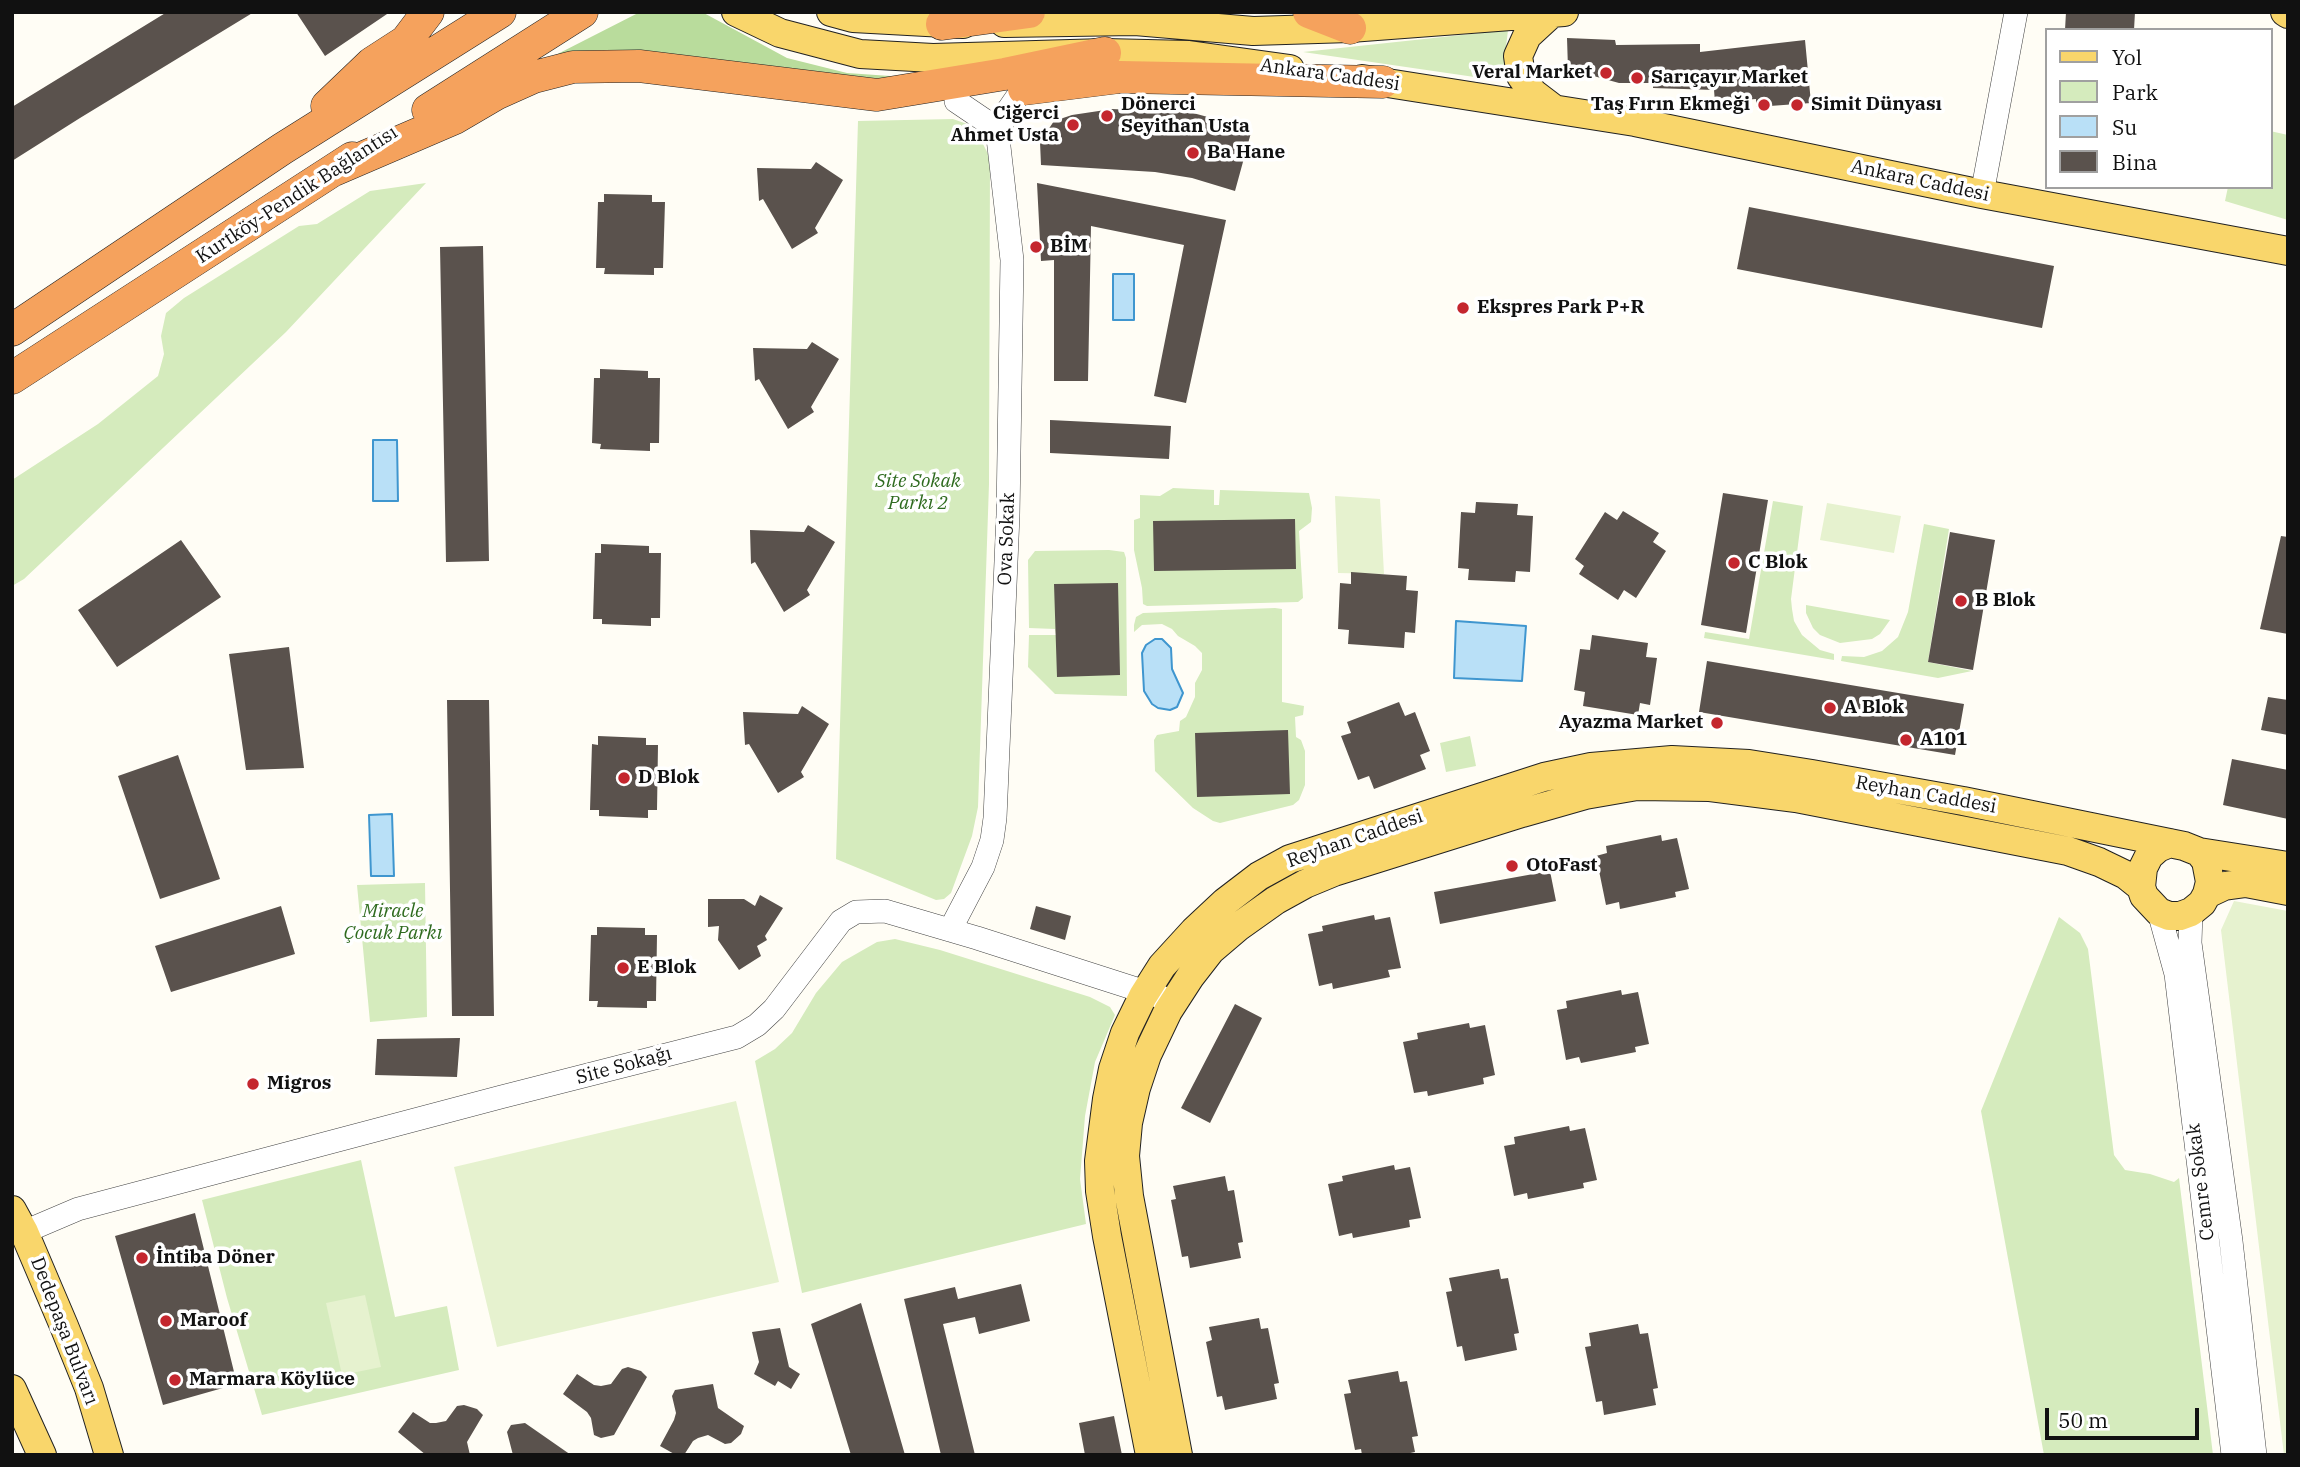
<!DOCTYPE html>
<html>
<head>
<meta charset="utf-8">
<style>
  body { margin:0 }
  #map { position:relative; width:2300px; height:1467px; overflow:hidden; background:#fffdf5; font-family:"IBM Plex Serif",serif }
  canvas { display:block }
  .frame { position:absolute; inset:0; border:14px solid #111; pointer-events:none }
  .legend { position:absolute; left:2045px; top:28px; width:228px; height:161px; box-sizing:border-box; background:#fff; border:2px solid #a0a0a0; margin:0; padding:9px 12px; list-style:none; font-size:21px; color:#111 }
  .legend li { display:flex; align-items:center; gap:14px; height:35px }
  .legend b { width:35px; border:2px solid #a0a0a0 }
  .scale { position:absolute; left:2045px; top:1408px; width:154px; height:32px; box-sizing:border-box; border:4px solid #111; border-top:0; padding-left:9px; font-size:21px; line-height:24px; white-space:nowrap; color:#111; -webkit-text-stroke:5px #fff; paint-order:stroke }
</style>
</head>
<body>
<div id="map">
<canvas width="2300" height="1467"></canvas>
<div class="frame"></div>
<ul class="legend">
<li><b style="height:9px;background:#f9d66b"></b>Yol</li>
<li><b style="height:19px;background:#d5ebbd"></b>Park</li>
<li><b style="height:19px;background:#b9e0f7"></b>Su</li>
<li><b style="height:19px;background:#5a524d"></b>Bina</li>
</ul>
<div class="scale">50 m</div>
</div>
<script>
const c = document.querySelector('canvas').getContext('2d');
c.lineJoin = 'round';
function fill(path, color) { c.fillStyle = color; c.fill(path, 'evenodd'); }
const poly = rows => new Path2D(rows.map(r => 'M' + r).join(''));
function strokePath(path, color, width, dash) { c.strokeStyle = color; c.lineWidth = width; c.lineCap = dash ? 'butt' : 'round'; c.setLineDash(dash || []); c.stroke(path); }
function write(font, color, halo, rows, align = 'center') {
  c.font = font + ' "IBM Plex Serif",serif'; c.lineWidth = 7; c.setLineDash([]); c.textBaseline = 'middle'; c.strokeStyle = halo; c.fillStyle = color; for (const [text, x, y, turn = 0] of rows) {
    c.save(); c.translate(x, y); c.rotate((+turn || 0) * Math.PI / 180); c.textAlign = isNaN(turn) ? turn : align; if (halo) c.strokeText(text, 0, 0); c.fillText(text, 0, 0); c.restore();
  }
}
fill(poly([
  [1508,30,1502,81,1303,52],
  [953,119,967,124,978,134,990,158,989,484,978,807,972,836,951,893,944,899,936,900,836,859,858,121],
  [2270,131,2288,135,2288,220,2225,201,2228,187,2270,187],
  [426,183,286,332,24,579,12,586,12,480,98,424,158,376,164,354,161,336,166,313,184,298,299,226,317,224,370,191],
  [1173,488,1214,490,1214,505,1219,505,1220,490,1309,493,1312,508,1311,522,1299,531,1303,598,1298,602,1147,606,1143,604,1142,588,1134,550,1134,520,1140,518,1140,495,1160,496],
  [1773,501,1803,506,1791,599,1792,609,1794,621,1802,635,1820,650,1834,654,1834,660,1704,638,1705,632,1749,639],
  [1924,524,1949,529,1928,662,1972,671,1938,678,1841,661,1842,656,1864,657,1882,651,1898,637,1908,612],
  [1109,550,1124,552,1126,558,1127,696,1055,694,1028,667,1029,635,1056,635,1055,629,1029,628,1028,560,1035,551],
  [1806,605,1890,620,1880,634,1872,639,1840,643,1820,635,1813,628,1806,613],
  [1275,608,1282,609,1282,702,1304,706,1303,715,1295,717,1296,737,1301,740,1305,751,1305,785,1299,800,1293,805,1220,823,1213,821,1193,808,1155,771,1154,740,1157,735,1179,731,1180,721,1186,717,1195,697,1195,683,1202,670,1202,653,1195,646,1178,636,1172,629,1162,624,1142,625,1134,632,1134,625,1136,617,1143,613],
  [1470,736,1476,766,1446,772,1440,743],
  [425,883,427,1017,370,1022,357,885],
  [2059,917,2080,933,2088,949,2114,1155,2125,1170,2150,1174,2174,1182,2179,1178,2213,1455,2044,1455,1981,1111],
  [895,939,940,950,1090,997,1110,1007,1115,1015,1095,1062,1085,1116,1080,1179,1086,1224,802,1293,755,1061,775,1049,792,1033,816,993,842,962,877,942],
  [361,1160,395,1317,447,1306,459,1370,262,1415,227,1298,202,1200]
]), '#d5ebbd');
fill(poly([
  [640,12,702,12,787,58,847,73,919,78,852,80,536,65]
]), '#b9dc9c');
fill(poly([
  [1335,496,1380,499,1384,574,1338,573],
  [1827,503,1901,516,1894,553,1820,540],
  [2234,901,2288,911,2288,1455,2284,1455,2221,930],
  [736,1101,779,1282,497,1347,454,1167],
  [365,1295,381,1367,342,1375,326,1303]
]), '#e6f2cf');
const water = poly([
  [1113,274,1134,274,1134,320,1113,320,1113,274],
  [373,440,397,440,398,501,373,501,373,440],
  [1456,621,1526,626,1522,681,1454,678,1456,621],
  [1155,639,1162,639,1171,648,1172,669,1183,693,1177,707,1170,710,1158,708,1152,704,1144,691,1142,653,1146,645,1155,639],
  [392,814,394,876,371,876,369,815,392,814]
]);
fill(water, '#b9e0f7');
strokePath(water, '#3f96cf', 2);
fill(poly([
  [167,12,254,12,80,118,12,161,12,107],
  [296,12,390,12,325,56],
  [2066,12,2135,12,2134,30,2065,30],
  [1567,38,1615,40,1616,45,1700,44,1700,52,1805,40,1811,103,1756,107,1756,99,1715,102,1714,90,1653,88,1653,83,1619,83,1568,69],
  [1112,109,1193,113,1252,129,1235,191,1192,178,1155,172,1041,165,1040,142,1054,121,1072,115],
  [816,162,843,180,815,228,818,233,792,249,763,199,759,201,757,168,811,169],
  [1037,183,1226,220,1186,403,1154,396,1184,245,1091,226,1088,381,1054,381,1054,260,1041,261],
  [604,194,652,195,652,202,665,202,663,268,654,268,654,275,604,274,605,268,596,268,598,202,604,202],
  [1749,207,2054,266,2042,328,1737,269],
  [483,246,489,561,446,562,440,247],
  [812,342,839,359,811,407,814,412,788,429,759,379,755,381,753,348,807,349],
  [600,369,648,371,648,378,660,378,659,443,650,443,650,451,600,449,601,444,592,443,594,378,600,378],
  [1050,420,1171,426,1169,459,1050,453],
  [1723,493,1768,500,1746,633,1701,625],
  [1476,502,1518,504,1517,515,1533,516,1530,572,1516,571,1515,582,1468,580,1469,569,1458,568,1461,512,1475,513],
  [1623,511,1659,533,1653,542,1666,551,1636,598,1624,590,1618,600,1579,574,1584,566,1575,559,1605,512,1617,520],
  [1295,519,1296,569,1154,571,1153,521],
  [808,525,835,542,807,590,810,595,784,612,755,562,751,564,750,530,804,532],
  [1950,532,1995,540,1973,670,1928,662],
  [2281,536,2288,537,2288,634,2260,629],
  [181,540,221,597,117,667,78,610],
  [601,544,649,546,649,553,661,553,660,618,651,618,651,626,602,624,602,619,593,619,595,553,601,553],
  [1351,572,1407,576,1406,590,1418,591,1415,633,1405,632,1404,648,1348,644,1349,630,1338,629,1340,583,1351,584],
  [1118,583,1120,675,1057,677,1054,584],
  [1592,635,1648,643,1646,657,1657,658,1650,705,1640,703,1638,715,1583,706,1585,692,1574,690,1580,649,1590,650],
  [289,647,304,768,246,770,229,654],
  [1707,661,1964,704,1955,755,1699,712],
  [2268,697,2288,700,2288,735,2261,730],
  [447,700,489,700,494,1016,452,1016],
  [1399,702,1405,716,1415,712,1430,751,1420,755,1426,769,1374,789,1369,776,1358,780,1341,736,1351,733,1347,722],
  [802,706,829,724,801,772,804,777,778,793,749,744,745,745,743,712,798,714],
  [1288,730,1290,794,1197,797,1195,733],
  [598,736,646,738,646,745,658,745,657,810,648,810,648,818,599,816,599,810,590,810,592,744,598,745],
  [178,755,220,879,160,899,118,776],
  [2232,759,2288,770,2288,819,2223,805],
  [1661,835,1662,841,1677,838,1689,889,1675,892,1676,897,1620,909,1619,902,1606,905,1596,856,1607,853,1606,846],
  [1550,871,1556,901,1440,924,1434,892],
  [760,895,783,908,765,936,767,940,757,946,761,956,739,970,718,940,719,926,708,927,708,899,744,899,755,906],
  [281,906,295,954,171,992,155,946],
  [1036,906,1071,916,1065,940,1030,929],
  [1374,915,1375,920,1390,917,1401,968,1388,970,1390,977,1333,989,1332,983,1319,986,1308,934,1323,931,1322,926],
  [597,927,645,928,645,935,657,935,656,1001,647,1001,647,1008,597,1007,598,1001,589,1001,591,935,597,935],
  [1621,990,1622,995,1638,992,1649,1044,1635,1047,1636,1052,1581,1063,1579,1057,1566,1060,1557,1010,1567,1008,1566,1001],
  [1235,1004,1262,1018,1210,1123,1181,1108],
  [1469,1023,1470,1028,1485,1025,1495,1075,1483,1078,1484,1084,1428,1096,1427,1091,1414,1093,1403,1042,1418,1039,1417,1033],
  [460,1038,457,1077,375,1075,377,1039],
  [1569,1126,1570,1131,1585,1128,1597,1180,1583,1183,1584,1188,1528,1199,1527,1193,1514,1196,1504,1146,1515,1144,1514,1137],
  [1394,1165,1395,1170,1410,1167,1421,1218,1409,1220,1410,1227,1353,1238,1352,1233,1339,1236,1328,1184,1343,1181,1342,1176],
  [1225,1176,1228,1191,1234,1190,1243,1242,1238,1243,1241,1258,1190,1268,1188,1256,1182,1257,1171,1200,1176,1199,1173,1186],
  [195,1213,237,1384,163,1405,115,1236],
  [1499,1269,1501,1279,1508,1278,1519,1333,1514,1334,1517,1350,1465,1361,1462,1346,1457,1347,1446,1292,1452,1291,1449,1278],
  [1021,1284,1030,1321,979,1334,975,1317,943,1324,975,1455,941,1455,904,1299,955,1287,958,1299],
  [861,1303,905,1455,851,1455,811,1324],
  [1259,1318,1261,1329,1268,1328,1279,1383,1274,1384,1277,1399,1225,1410,1222,1396,1217,1397,1206,1342,1212,1340,1209,1327],
  [1638,1324,1640,1334,1648,1333,1658,1388,1653,1389,1656,1405,1604,1415,1602,1401,1596,1402,1585,1347,1591,1346,1589,1333],
  [780,1328,789,1367,800,1374,791,1389,778,1381,775,1386,754,1374,759,1362,752,1332],
  [628,1367,641,1371,647,1377,614,1435,601,1438,594,1435,591,1418,587,1412,563,1394,577,1374,594,1385,601,1386,611,1384,622,1369],
  [1398,1371,1400,1382,1407,1381,1418,1436,1412,1437,1415,1452,1401,1455,1362,1455,1361,1449,1355,1450,1344,1394,1351,1393,1348,1380],
  [713,1384,718,1408,744,1426,741,1434,731,1443,725,1444,708,1435,698,1438,693,1441,684,1455,676,1455,660,1446,674,1420,676,1413,672,1396,675,1390],
  [464,1405,477,1409,483,1415,467,1442,470,1455,426,1455,398,1432,413,1412,430,1423,436,1423,446,1421,457,1406],
  [1114,1416,1122,1455,1085,1455,1079,1423],
  [525,1423,571,1455,513,1455,507,1432,511,1425]
]), '#5a524d');
const minor = poly([
  [956,101,987,122,998,138],
  [1982,194,2016,12],
  [2159,912,2176,974,2233,1455],
  [2191,912,2190,943,2231,1241,2255,1455],
  [950,930,983,867,992,840,995,818,1008,515,1012,260,998,138,1004,116,1022,90],
  [24,1232,78,1209,501,1097,737,1037,757,1025,774,1009,841,921,856,912,885,911,977,938,1161,997]
]);
const major = poly([
  [736,12,780,33,860,54,933,58,1105,53,1189,55,1290,69],
  [831,12,853,18,963,24],
  [2285,12,2288,14],
  [1552,13,1527,36,1518,56,1521,76,1533,93,1554,109],
  [1004,23,1135,21,1253,31,1350,28,1564,12],
  [1362,79,1635,122,1982,194,2288,251],
  [2199,852,2288,866],
  [2207,894,2224,886,2246,883,2288,891],
  [12,1210,24,1232,64,1326,89,1388,109,1455],
  [12,1389,42,1455],
  [1150,1455,1107,1236,1100,1191,1099,1161,1107,1099,1113,1069,1125,1033,1143,996,1162,966,1194,931,1225,902,1259,876,1290,859,1544,777,1591,767,1672,760,1749,764,1812,774,1963,801,2184,846,2199,852,2206,861,2210,882,2207,894,2202,903,2191,912,2180,916,2169,916,2159,912,2144,896,2141,887,2143,868,2149,856,2158,848,2170,843],
  [1178,1455,1129,1196,1125,1156,1128,1123,1136,1088,1147,1055,1168,1011,1190,977,1211,950,1238,927,1276,900,1305,884,1334,872,1522,813,1585,795,1637,786,1710,787,1796,798,2068,851,2099,862,2126,875,2141,887]
]);
const highway = poly([
  [1309,12,1350,28],
  [942,24,1029,12],
  [1024,89,1120,77,1383,82],
  [327,106,372,63,406,41,428,12],
  [428,110,582,12],
  [334,170,455,118,496,94,534,77,573,67,639,66,877,95,1005,74,1105,53],
  [12,330,282,149,500,12],
  [12,378,352,158]
]);
strokePath(minor, '#444', 24);
strokePath(major, '#222', 30);
strokePath(highway, '#222', 33);
strokePath(minor, '#fff', 23);
strokePath(major, '#f9d66b', 28);
strokePath(highway, '#f5a25d', 32);
for (const [x, y, r, color] of [
  [1606,73,7,"#c4262e"],
  [1637,78,7,"#c4262e"],
  [1764,105,7,"#c4262e"],
  [1797,105,7,"#c4262e"],
  [1107,116,7,"#c4262e"],
  [1073,125,7,"#c4262e"],
  [1193,153,7,"#c4262e"],
  [1036,247,7,"#c4262e"],
  [1463,308,7,"#c4262e"],
  [1734,563,7,"#c4262e"],
  [1961,601,7,"#c4262e"],
  [1830,708,7,"#c4262e"],
  [1717,723,7,"#c4262e"],
  [1906,740,7,"#c4262e"],
  [624,778,7,"#c4262e"],
  [1512,866,7,"#c4262e"],
  [623,968,7,"#c4262e"],
  [253,1084,7,"#c4262e"],
  [142,1258,7,"#c4262e"],
  [166,1321,7,"#c4262e"],
  [175,1380,7,"#c4262e"]
]) { const dot = new Path2D(); dot.arc(x, y, r, 0, 2 * Math.PI); c.fillStyle = color; c.fill(dot); strokePath(dot, '#fff', 2.5); }
write('bold 19px', '#111', '#fff', [
  ["Veral Market",1592,73,"right"],
  ["Sarıçayır Market",1651,78],
  ["Dönerci",1121,105],
  ["Seyithan Usta",1121,127],
  ["Taş Fırın Ekmeği",1750,105,"right"],
  ["Simit Dünyası",1811,105],
  ["Ciğerci",1059,114,"right"],
  ["Ahmet Usta",1059,136,"right"],
  ["Ba Hane",1207,153],
  ["BİM",1050,247],
  ["Ekspres Park P+R",1477,308],
  ["C Blok",1748,563],
  ["B Blok",1975,601],
  ["A Blok",1844,708],
  ["Ayazma Market",1703,723,"right"],
  ["A101",1920,740],
  ["D Blok",638,778],
  ["OtoFast",1526,866],
  ["E Blok",637,968],
  ["Migros",267,1084],
  ["İntiba Döner",156,1258],
  ["Maroof",180,1321],
  ["Marmara Köylüce",189,1380]
], 'left');
write('19px', '#111', '#fff', [
  ["Ankara Caddesi",1330,75,8],
  ["Ankara Caddesi",1920,181,12],
  ["Kurtköy-Pendik Bağlantısı",297,195,-33],
  ["Ova Sokak",1007,539,-88],
  ["Reyhan Caddesi",1926,795,10],
  ["Reyhan Caddesi",1355,839,-19],
  ["Site Sokağı",624,1066,-15],
  ["Cemre Sokak",2201,1182,-97],
  ["Dedepaşa Bulvarı",64,1331,69]
]);
write('italic 19px', '#2f6b1f', '#fff', [
  ["Site Sokak",918,482],
  ["Parkı 2",918,504],
  ["Miracle",393,912],
  ["Çocuk Parkı",393,934]
]);
</script>
</body>
</html>
